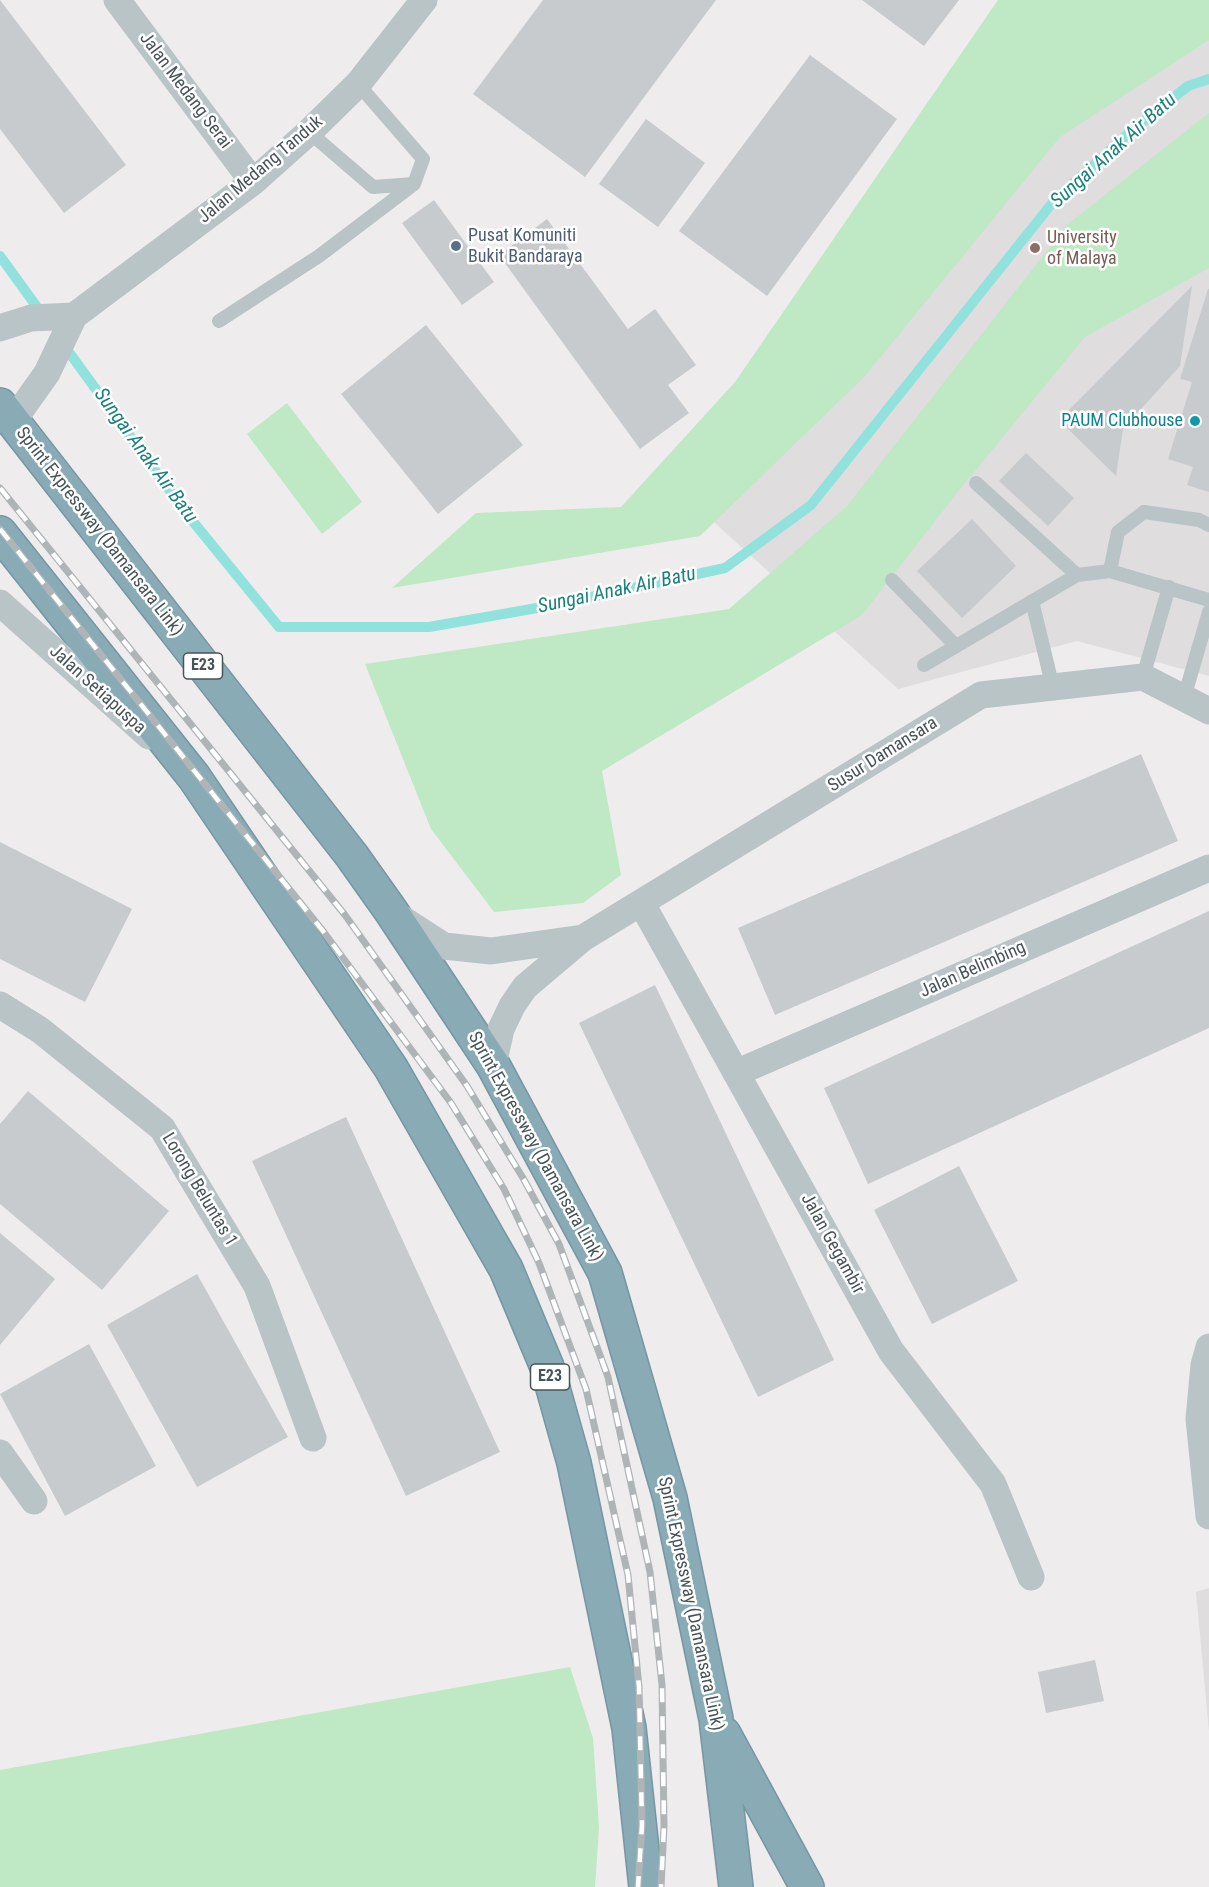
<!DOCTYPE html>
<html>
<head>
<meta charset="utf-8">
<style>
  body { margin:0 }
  canvas { display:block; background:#efeced }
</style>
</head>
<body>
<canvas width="1209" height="1887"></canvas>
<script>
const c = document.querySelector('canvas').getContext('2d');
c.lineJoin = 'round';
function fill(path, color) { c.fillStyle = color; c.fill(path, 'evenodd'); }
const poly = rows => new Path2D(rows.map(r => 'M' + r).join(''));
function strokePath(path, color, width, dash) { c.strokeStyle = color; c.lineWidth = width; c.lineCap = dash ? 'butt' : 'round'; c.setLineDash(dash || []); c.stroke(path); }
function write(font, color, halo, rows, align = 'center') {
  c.font = font + ' "Roboto Condensed",sans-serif'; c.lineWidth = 5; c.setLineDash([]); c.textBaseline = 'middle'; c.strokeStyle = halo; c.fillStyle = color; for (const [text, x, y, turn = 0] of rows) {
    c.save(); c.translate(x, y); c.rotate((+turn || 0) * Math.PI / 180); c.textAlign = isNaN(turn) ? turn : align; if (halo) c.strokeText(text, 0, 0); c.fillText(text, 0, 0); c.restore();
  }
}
fill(poly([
  [1038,0,1209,0,1209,676,1077,641,898,689,685,496],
  [1209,1588,1209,1732,1196,1592]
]), '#e0ddde');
fill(poly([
  [998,0,1209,0,1209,40,1060,137,865,376,700,536,392,588,476,513,621,507,735,382],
  [1209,113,1209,268,1085,337,960,489,862,615,602,771,621,875,583,903,494,912,431,829,365,664,729,609,847,506,1068,224],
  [287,403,362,502,322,534,247,434],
  [570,1667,593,1738,599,1827,595,1887,0,1887,0,1770]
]), '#bfe8c4');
strokePath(poly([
  [0,256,42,314],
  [63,344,186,513,279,627,429,627,554,605,725,568,811,505,1053,202,1130,132,1188,86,1209,79]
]), '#91e1dc', 10);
fill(poly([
  [0,0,126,165,64,213,0,129],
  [543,0,716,0,585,177,473,94],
  [862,0,959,0,924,46],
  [810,55,897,119,767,296,679,231],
  [646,119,705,163,658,227,599,184],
  [434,200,494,282,462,305,402,223],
  [547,219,628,329,655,309,696,365,668,385,689,413,640,449,499,255],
  [1192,286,1180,366,1123,429,1116,476,1059,420],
  [1208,289,1209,289,1209,492,1187,485,1193,467,1168,459,1192,382,1180,379],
  [426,325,523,445,438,514,341,394],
  [1026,453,1074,498,1048,526,999,481],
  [972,519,1016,566,962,618,917,571],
  [1141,754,1178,841,775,1015,738,928],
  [0,842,132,909,85,1002,0,959],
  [1209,911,1209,1028,868,1184,824,1088],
  [655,985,834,1360,758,1397,579,1023],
  [28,1091,169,1211,102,1290,0,1204,0,1124],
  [346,1117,500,1452,406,1496,252,1161],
  [959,1166,1018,1281,932,1324,874,1210],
  [0,1233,55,1279,0,1345],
  [197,1274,288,1437,197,1487,107,1325],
  [89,1344,156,1466,65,1516,0,1394],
  [1095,1660,1104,1701,1046,1713,1038,1672]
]), '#c7cbce');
const motorway = poly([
  [0,405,352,856,391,911,493,1065,605,1273,670,1498,716,1719,736,1887],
  [0,533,194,777,391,1068,506,1269,547,1367,574,1463,629,1728,646,1887],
  [724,1734,807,1887]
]);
strokePath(motorway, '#7596a2', 36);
strokePath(poly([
  [309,132,373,187,414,184],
  [219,321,319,256,414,184,423,159,358,84],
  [976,483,1077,575],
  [1110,571,1118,532,1144,512,1199,520,1209,525],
  [892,580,956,646],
  [1032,601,1053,688],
  [924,665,1077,575,1110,571,1209,600],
  [1143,677,1169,587],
  [1184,698,1209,612]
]), '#b9c4c7', 14);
strokePath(poly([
  [117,0,253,182],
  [0,328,31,318,74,316],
  [13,421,47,373,74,316,253,182,309,132,358,84,424,0],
  [0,603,149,736],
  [642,904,891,1351,993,1484,1031,1577],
  [396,915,444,946,491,951,583,938],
  [0,1005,40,1030,162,1128,257,1286,313,1438],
  [493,1065,501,1029,512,1006,525,987,583,938,981,695,1143,677,1209,711],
  [736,1073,1209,868],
  [1209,1347,1204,1365,1199,1419,1209,1516],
  [0,1453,34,1501]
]), '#b9c4c7', 27);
strokePath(motorway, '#89abb6', 33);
const rail = poly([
  [0,488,345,915,467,1086,523,1178,559,1244,608,1377,650,1572,662,1685,664,1826,661,1887],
  [0,529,323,931,451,1103,504,1189,539,1263,586,1389,628,1575,639,1687,642,1825,638,1887]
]);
strokePath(rail, '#afb4b6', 7);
strokePath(rail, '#fff', 4.5, [14]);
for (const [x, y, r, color] of [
  [456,246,6,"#5c6f8a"],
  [1035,248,6,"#8d6e63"],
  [1195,421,6,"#0f9aa8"]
]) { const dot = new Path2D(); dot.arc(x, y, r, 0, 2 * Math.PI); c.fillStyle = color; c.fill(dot); strokePath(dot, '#fff', 2); }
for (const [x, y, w] of [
  [203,666,39],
  [550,1377,39]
]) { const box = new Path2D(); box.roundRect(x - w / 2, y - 13, w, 26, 4.5); c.fillStyle = '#fff'; c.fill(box); strokePath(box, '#475457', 1.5); }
write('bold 16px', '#475457', null, [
  ["E23",203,666],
  ["E23",550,1377]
]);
write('18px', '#475457', '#fff', [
  ["Jalan Medang Serai",185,91,53],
  ["Jalan Medang Tanduk",261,170,-40],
  ["Sprint Expressway (Damansara Link)",99,532,52],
  ["Jalan Setiapuspa",97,690,42],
  ["Susur Damansara",883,755,-32],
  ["Jalan Belimbing",973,970,-24],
  ["Sprint Expressway (Damansara Link)",535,1147,61],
  ["Lorong Beluntas 1",199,1190,59],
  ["Jalan Gegambir",832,1244,61],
  ["Sprint Expressway (Damansara Link)",690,1604,78]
]);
write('18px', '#4e5e75', '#fff', [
  ["Pusat Komuniti",468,236],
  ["Bukit Bandaraya",468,257]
], 'left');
write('18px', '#785e54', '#fff', [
  ["University",1047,238],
  ["of Malaya",1047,259]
], 'left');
write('18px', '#0d838f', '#fff', [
  ["PAUM Clubhouse",1183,421]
], 'right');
write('italic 20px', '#1a817c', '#fff', [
  ["Sungai Anak Air Batu",1114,151,-42],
  ["Sungai Anak Air Batu",145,456,54],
  ["Sungai Anak Air Batu",617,591,-12]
]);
</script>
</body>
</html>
